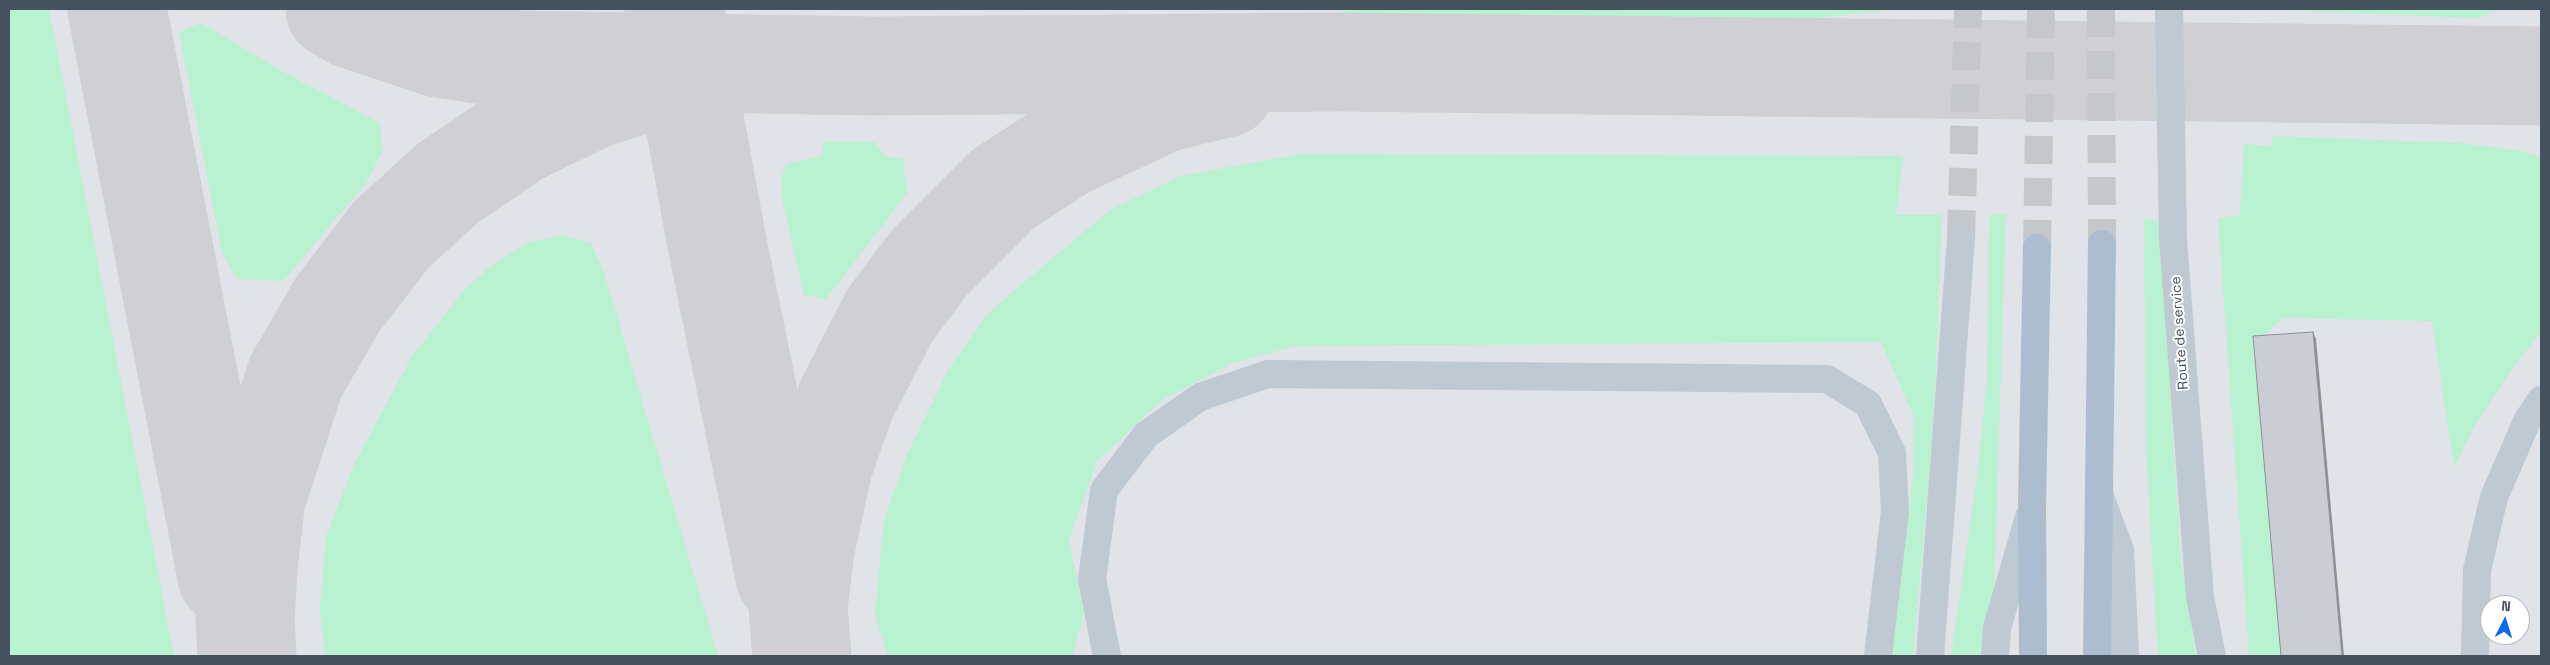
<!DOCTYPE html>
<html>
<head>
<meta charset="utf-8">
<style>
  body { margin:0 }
  #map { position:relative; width:2550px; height:665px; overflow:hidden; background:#f1eeee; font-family:"Space Grotesk",sans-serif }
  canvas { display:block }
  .frame { position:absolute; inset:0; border:10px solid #45515d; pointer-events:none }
  .north { position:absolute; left:2480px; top:595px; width:50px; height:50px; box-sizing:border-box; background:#fff; border:1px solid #b5b9be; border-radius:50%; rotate:5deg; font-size:14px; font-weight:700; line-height:20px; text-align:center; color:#45515d }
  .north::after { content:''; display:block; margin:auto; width:18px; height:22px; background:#0b6aee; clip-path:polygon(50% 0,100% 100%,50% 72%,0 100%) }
</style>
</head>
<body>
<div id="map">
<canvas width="2550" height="665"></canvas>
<div class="frame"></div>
<div class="north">N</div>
</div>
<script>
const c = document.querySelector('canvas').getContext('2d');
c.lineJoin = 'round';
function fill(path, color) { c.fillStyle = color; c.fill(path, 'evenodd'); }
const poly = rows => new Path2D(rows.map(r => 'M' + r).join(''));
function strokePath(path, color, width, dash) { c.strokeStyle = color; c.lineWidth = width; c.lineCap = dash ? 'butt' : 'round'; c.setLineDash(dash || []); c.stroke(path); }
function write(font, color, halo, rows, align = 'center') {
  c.font = font + ' "Space Grotesk",sans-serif'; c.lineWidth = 4; c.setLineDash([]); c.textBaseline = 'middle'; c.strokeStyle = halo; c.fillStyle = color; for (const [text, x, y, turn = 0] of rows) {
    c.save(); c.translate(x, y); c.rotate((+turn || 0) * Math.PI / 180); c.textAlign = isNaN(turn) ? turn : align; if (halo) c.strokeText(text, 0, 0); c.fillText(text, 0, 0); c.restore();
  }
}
fill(poly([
  [9,9,2541,9,2541,656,9,656],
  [2490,605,2520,605,2520,635,2490,635]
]), '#e0e3e7');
fill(poly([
  [9,9,49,9,174,656,9,656],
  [1342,9,1900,9,1382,63,1341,14],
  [2255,9,2501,9,2476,18],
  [201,23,285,73,380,123,382,151,366,183,283,281,237,279,222,252,179,32],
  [2273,136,2459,143,2522,151,2541,157,2541,332,2514,366,2476,424,2454,467,2432,321,2283,318,2256,343,2283,656,2249,656,2218,218,2240,215,2244,144,2272,146],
  [824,142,875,142,885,156,903,159,907,193,826,299,804,295,782,198,781,178,787,164,822,156],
  [1300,154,1903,156,1896,215,1942,215,1934,416,1913,656,1890,656,1913,477,1914,417,1881,342,1296,346,1235,362,1163,399,1097,461,1069,540,1084,612,1072,656,888,656,875,614,884,520,907,455,948,370,989,312,1110,210,1181,176],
  [2006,214,1992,656,1951,656,1977,477,1987,380,1989,215],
  [2144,219,2160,220,2180,552,2196,656,2158,656,2146,451],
  [563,235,591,243,604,273,718,656,325,656,320,610,326,536,354,465,411,358,464,290,494,263,530,242]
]), '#b9f2d0');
strokePath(poly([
  [117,9,227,576],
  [335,9,352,19,439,48,518,60,874,66,1338,62,2541,76],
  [674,9,716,238,785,576],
  [247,656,245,621,248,568,256,498,296,376,338,304,391,235,448,183,519,135,593,99,658,79],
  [802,656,798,607,805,549,823,466,846,400,890,315,929,263,1003,189,1066,148,1163,103,1225,88]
]), '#d0d0d4', 99);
strokePath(poly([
  [1961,238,1968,9]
]), '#c6c7ca', 28, [28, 14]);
strokePath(poly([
  [2101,9,2102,244],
  [2037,248,2041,9]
]), '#c6c7ca', 28, [28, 14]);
strokePath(poly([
  [2169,9,2173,239,2200,597,2212,656],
  [2099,494,2120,550,2125,656],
  [1107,656,1092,579,1104,490,1146,435,1200,397,1268,374,1827,379,1868,404,1892,453,1895,511,1878,656],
  [1930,656,1961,238],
  [1995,656,1997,628,2029,517],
  [2475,656,2477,570,2494,497,2527,421,2541,400]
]), '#bec9d2', 28);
strokePath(poly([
  [2033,656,2032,506,2037,248],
  [2097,656,2102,244]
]), '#acbdd0', 28);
fill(poly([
  [2313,332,2316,339,2344,656,2342,656]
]), '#8d9094');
const building = poly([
  [2313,332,2342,656,2281,656,2253,336,2313,332]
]);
fill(building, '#cacdd4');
strokePath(building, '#8d9094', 1);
write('14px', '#45515d', '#fff', [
  ["Route de service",2180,333,-94]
]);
</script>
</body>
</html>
